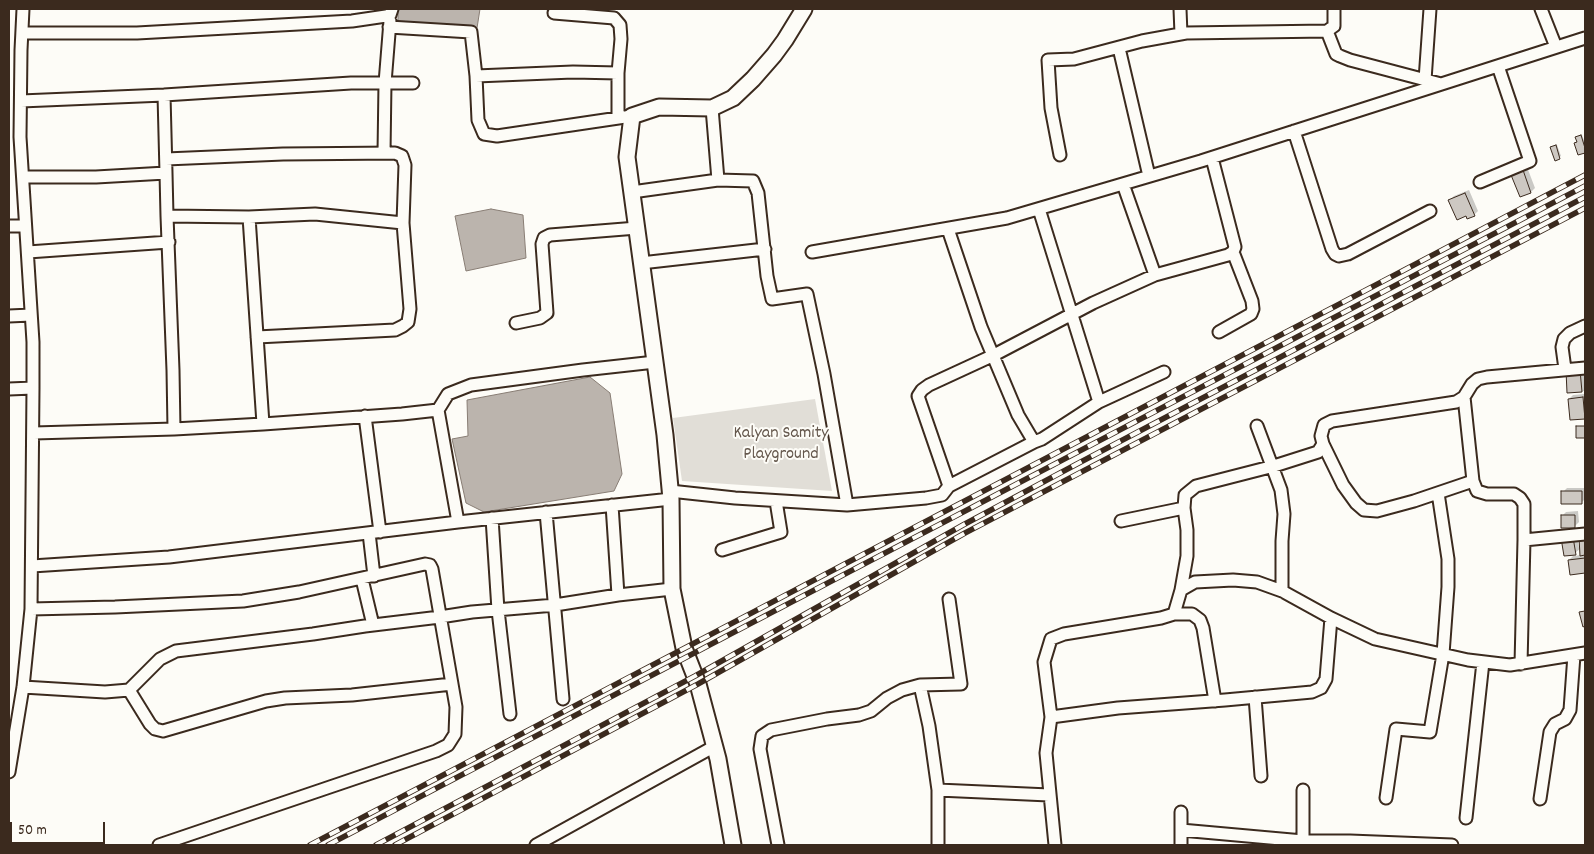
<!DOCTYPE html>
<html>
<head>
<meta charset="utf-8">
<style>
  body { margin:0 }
  #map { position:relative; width:1594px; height:854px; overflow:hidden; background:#fdfcf7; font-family:Dekko,sans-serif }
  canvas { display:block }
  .frame { position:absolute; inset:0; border:10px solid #3b2a1e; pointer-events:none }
  .scale { position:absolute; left:10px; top:822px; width:95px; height:22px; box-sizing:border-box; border:2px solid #3b2a1e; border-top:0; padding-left:6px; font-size:15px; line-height:18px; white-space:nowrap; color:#3b2a1e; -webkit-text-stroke:4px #fdfcf7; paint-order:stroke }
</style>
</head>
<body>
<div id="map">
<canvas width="1594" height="854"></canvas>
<div class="frame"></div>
<div class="scale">50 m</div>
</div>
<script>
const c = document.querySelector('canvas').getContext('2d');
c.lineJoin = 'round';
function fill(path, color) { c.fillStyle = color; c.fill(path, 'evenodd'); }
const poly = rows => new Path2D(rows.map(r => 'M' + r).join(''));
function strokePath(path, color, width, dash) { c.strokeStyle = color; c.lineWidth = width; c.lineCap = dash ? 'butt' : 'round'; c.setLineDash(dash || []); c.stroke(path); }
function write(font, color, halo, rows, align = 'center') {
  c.font = font + ' Dekko,sans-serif'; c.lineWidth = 4; c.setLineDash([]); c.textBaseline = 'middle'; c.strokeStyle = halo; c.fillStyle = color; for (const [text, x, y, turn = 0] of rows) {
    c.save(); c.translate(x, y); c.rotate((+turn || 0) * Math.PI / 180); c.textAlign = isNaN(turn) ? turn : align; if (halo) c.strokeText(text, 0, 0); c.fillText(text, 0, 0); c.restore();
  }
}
fill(poly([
  [815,399,832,491,682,481,673,418]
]), '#e1ded7');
const water = poly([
  [398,9,480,9,477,28,398,25,398,9],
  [491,209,523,215,526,258,466,271,455,216,491,209],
  [590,377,610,393,622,474,614,491,484,512,466,503,452,439,468,436,467,400,590,377]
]);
fill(water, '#bbb4ad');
strokePath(water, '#887d74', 1);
fill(poly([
  [1582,135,1585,143,1585,151,1579,154,1575,143,1578,141,1578,136],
  [1557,145,1561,156,1556,159,1553,146],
  [1527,167,1535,188,1531,192,1521,196,1513,175],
  [1469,190,1478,211,1474,215,1450,200,1454,196],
  [1584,366,1584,374,1585,373,1585,417,1584,418,1569,399,1573,395,1584,394,1584,391,1568,392],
  [1567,488,1585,488,1585,499,1581,503,1563,492],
  [1578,511,1579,522,1575,526,1562,516,1566,512],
  [1577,533,1579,548,1581,547,1585,534,1585,572,1571,573,1569,560,1573,556,1581,555,1581,548,1575,553,1565,555]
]), '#0003');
const building = poly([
  [1581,135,1585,148,1585,153,1578,155,1574,143,1577,142,1575,137,1581,135],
  [1556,145,1560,159,1555,161,1550,147,1556,145],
  [1523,170,1531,193,1520,197,1511,175,1523,170],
  [1465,193,1475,216,1467,219,1466,216,1457,220,1448,200,1465,193],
  [1566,370,1580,370,1582,392,1567,393,1566,370],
  [1583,397,1585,419,1570,420,1568,399,1583,397],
  [1576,426,1585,426,1585,438,1576,438,1576,426],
  [1561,491,1582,491,1582,504,1561,504,1561,491],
  [1561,515,1575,515,1575,528,1561,528,1561,515],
  [1573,537,1576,555,1564,556,1561,538,1573,537],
  [1579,537,1585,537,1585,555,1580,556,1579,537],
  [1585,558,1585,573,1570,575,1568,560,1585,558],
  [1585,611,1585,626,1583,627,1579,612,1585,611]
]);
fill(building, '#cdc8c2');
strokePath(building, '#3b2a1e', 1);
const street = poly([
  [1180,9,1181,34],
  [1541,9,1556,47],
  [554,13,614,18,620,25,621,39,618,73,618,118],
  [389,27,471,32,476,76,478,120,484,134,497,136,632,116],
  [1327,31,1336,54,1340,56,1350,60,1441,84],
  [22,33,137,33,352,21,386,16,390,15,392,9],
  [1119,48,1149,176],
  [476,76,573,72,618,73],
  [1425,80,1430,9],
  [21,101,164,95,351,83,413,83],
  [712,108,718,180],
  [1294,131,1332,249,1335,254,1339,256,1348,254,1430,211],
  [384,153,385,83,390,21],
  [1060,155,1051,108,1048,60,1074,59,1142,41,1186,33,1327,31,1334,26,1334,9],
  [166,159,283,154,395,153,402,156,405,165,403,223,410,309,408,322,403,326,395,330,257,337],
  [166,173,167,216,249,217,315,214,403,223],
  [24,177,96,177,166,173,164,95],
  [1480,182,1530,161,1498,66],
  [1123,184,1155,275],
  [632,192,718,180,753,181,758,193,767,276,772,299,807,294,824,374,847,505,926,498,942,495,949,486,918,396,922,390,929,385,994,355,1093,303,1155,275,1228,255,1233,252,1235,247,1212,158],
  [1039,209,1099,402],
  [9,226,25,226],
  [948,229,981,327,1018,415,1034,442,1042,439,1099,402,1164,372],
  [28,252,169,242],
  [812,252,1007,218,1201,161,1585,38],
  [641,263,765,249],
  [9,316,31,315],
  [516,323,540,318,547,313,542,244,544,238,550,235,637,228],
  [1219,332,1251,314,1253,309,1252,301,1233,252],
  [1565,369,1562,347,1564,339,1570,333,1585,326],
  [9,389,33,388],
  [1464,397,1473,481,1477,491,1487,494,1514,494,1520,498,1524,504,1524,540],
  [438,410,458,522,671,499],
  [365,416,380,532],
  [263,424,402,414,438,410,448,394,471,385,583,370,655,362],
  [1257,426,1281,490,1284,514,1282,541,1282,591],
  [174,429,263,424,249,217],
  [34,433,174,429,173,370,167,216],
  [1323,444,1343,485,1356,503,1364,510,1377,511,1414,501,1473,481],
  [949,486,1034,442],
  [670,491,735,498,847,505],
  [612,505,618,595],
  [546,512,563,699],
  [492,518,498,610,510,714],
  [1121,521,1184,508],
  [369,533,374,576],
  [722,550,781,532,776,501],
  [32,566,169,557,458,522],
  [362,579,373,625],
  [1181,590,1187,556,1187,530,1184,508,1185,495,1196,486,1274,466,1318,452,1323,444,1321,436,1324,425,1332,421,1456,402,1464,397,1472,384,1478,379,1487,377,1585,368],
  [31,609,115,607,243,601,299,592,425,564,430,565,432,569,456,707,455,734,448,745,436,751,159,845],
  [1174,614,1192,614,1200,620,1203,628,1215,701],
  [1521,664,1524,540,1585,534],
  [23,687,105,692,129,690,160,659,176,651,313,634,365,626,440,617,472,612,555,605,618,595,672,589],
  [129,690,150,724,155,729,163,731,266,701,285,698,352,695,452,684],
  [1255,697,1261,776],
  [1051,717,1118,708,1225,700,1312,692,1321,688,1326,679,1331,618],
  [9,772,23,687,31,609,33,388,33,342,20,137,21,50,23,9],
  [938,790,1049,795],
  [1303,790,1303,845],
  [1386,798,1396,729,1430,732,1443,654,1448,587,1448,559,1438,493],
  [1540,799,1550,732,1555,724,1565,719,1570,710,1574,655],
  [1181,812,1181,845],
  [1466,818,1483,662],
  [1181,830,1303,841,1350,841,1452,845],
  [536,845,715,746],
  [778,845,760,749,762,736,771,730,827,719,859,715,871,711,887,698,902,690,920,685],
  [938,845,938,790,929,726,920,685,961,684,949,599],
  [1055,845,1046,753,1051,717,1044,662,1051,639,1064,634,1161,618,1174,614,1181,590,1195,582,1233,580,1257,582,1282,591,1331,618,1375,639,1468,660,1510,665,1585,653]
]);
const secondary = poly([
  [733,845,718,759,698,684,684,648,672,589,671,499,665,435,627,157,632,116,659,107,712,108,733,98,753,79,774,55,785,40,804,9]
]);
strokePath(street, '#3b2a1e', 15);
strokePath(secondary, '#3b2a1e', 19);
strokePath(street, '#fdfcf7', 11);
strokePath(secondary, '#fdfcf7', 15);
const rail = poly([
  [310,845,1585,175],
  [328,845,1585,186],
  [376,845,695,676,963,525,1075,465,1585,197],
  [395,845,698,684,965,533,1585,208]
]);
strokePath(rail, '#3b2a1e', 5.5);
strokePath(rail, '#fdfcf7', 4, [11]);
write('18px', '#64574c', '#fdfcf7', [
  ["Kalyan Samity",781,435],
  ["Playground",781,456]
]);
</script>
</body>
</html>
